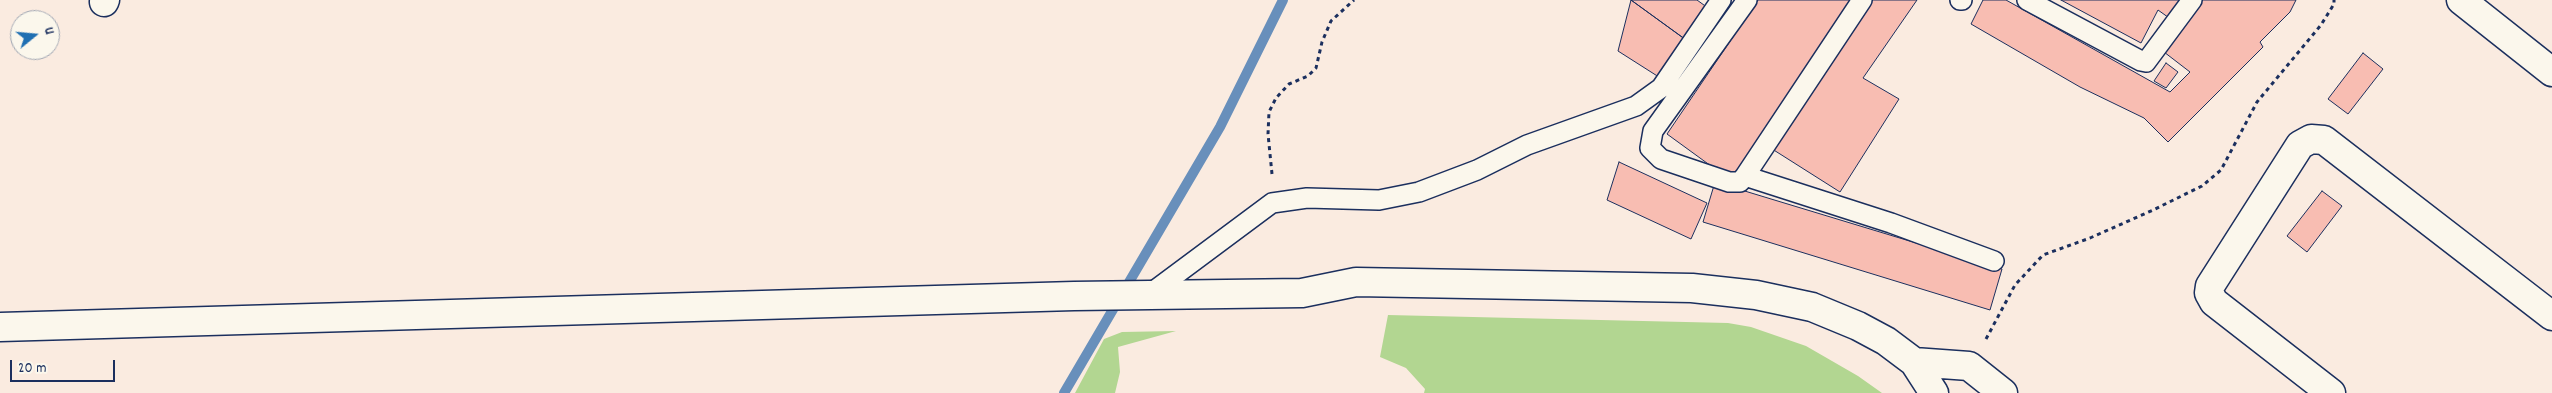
<!DOCTYPE html>
<html>
<head>
<meta charset="utf-8">
<style>
  body { margin:0 }
  #map { position:relative; width:2552px; height:393px; overflow:hidden; background:#faebe0; font-family:Dekko,sans-serif }
  canvas { display:block }
  .north { position:absolute; left:10px; top:10px; width:50px; height:50px; box-sizing:border-box; background:#fbf7ec; border:1px solid #a1a7b3; border-radius:50%; rotate:73deg; font-size:14px; font-weight:700; line-height:20px; text-align:center; color:#1b2f5e }
  .north::after { content:''; display:block; margin:auto; width:18px; height:22px; background:#1f6fb2; clip-path:polygon(50% 0,100% 100%,50% 72%,0 100%) }
  .scale { position:absolute; left:10px; top:360px; width:105px; height:22px; box-sizing:border-box; border:2px solid #1b2f5e; border-top:0; padding-left:6px; font-size:15px; line-height:18px; white-space:nowrap; color:#1b2f5e; -webkit-text-stroke:4px #fbf7ec; paint-order:stroke }
</style>
</head>
<body>
<div id="map">
<canvas width="2552" height="393"></canvas>
<div class="north">U</div>
<div class="scale">20 m</div>
</div>
<script>
const c = document.querySelector('canvas').getContext('2d');
c.lineJoin = 'round';
function fill(path, color) { c.fillStyle = color; c.fill(path, 'evenodd'); }
const poly = rows => new Path2D(rows.map(r => 'M' + r).join(''));
function strokePath(path, color, width, dash) { c.strokeStyle = color; c.lineWidth = width; c.lineCap = dash ? 'butt' : 'round'; c.setLineDash(dash || []); c.stroke(path); }
fill(poly([
  [1388,315,1728,323,1751,327,1806,346,1858,376,1882,393,1424,393,1425,389,1406,368,1380,357],
  [1176,331,1118,347,1120,372,1115,393,1075,393,1104,339,1122,332]
]), '#b2d691');
strokePath(poly([
  [1064,393,1220,127,1283,0]
]), '#688fbb', 10);
const building = poly([
  [1631,0,1689,42,1662,79,1618,51,1631,0],
  [1631,0,1697,0,1708,8,1686,40,1631,0],
  [1758,0,1857,0,1733,182,1667,134,1758,0],
  [1870,0,1917,0,1863,78,1899,99,1840,192,1769,147,1870,0],
  [1983,0,2006,0,2170,92,2190,72,2164,52,2199,0,2296,0,2290,12,2260,42,2263,47,2168,142,2144,118,2080,87,1971,24,1983,0],
  [2061,0,2185,0,2172,20,2158,10,2141,43,2061,0],
  [2363,53,2383,69,2348,114,2328,99,2363,53],
  [2166,63,2178,72,2166,88,2154,81,2166,63],
  [1619,162,1707,203,1691,239,1607,200,1619,162],
  [1715,182,2002,269,1990,310,1703,222,1715,182],
  [2322,191,2342,206,2307,252,2287,236,2322,191]
]);
fill(building, '#f8bdb2');
strokePath(building, '#1b2f5e', 1);
const lane = poly([
  [1862,0,1745,176,1891,223,1994,261],
  [1960,0,1962,0],
  [2027,0,2141,61,2146,62,2192,0],
  [1745,176,1740,182,1729,182,1661,159,1650,148,1653,131,1747,0],
  [1147,296,1272,203,1307,198,1379,200,1419,192,1477,170,1527,145,1636,106,1661,88,1721,0]
]);
const street = poly([
  [2461,0,2552,72],
  [104,2,105,0],
  [0,327,1074,296,1302,293,1356,282,1692,288,1756,295,1812,307,1858,326,1886,341,1914,362,1934,393],
  [1914,362,1969,366,2003,393],
  [2331,393,2214,302,2209,293,2210,286,2300,145,2311,139,2324,140,2552,316]
]);
strokePath(lane, '#1b2f5e', 22);
strokePath(street, '#1b2f5e', 31);
strokePath(poly([
  [1272,174,1268,134,1269,112,1276,98,1289,84,1308,76,1316,68,1322,42,1331,21,1354,0],
  [1986,339,2015,285,2043,255,2090,238,2153,210,2202,186,2221,170,2257,102,2321,25,2334,4,2334,0]
]), '#1b2f5e', 3, [4, 4]);
strokePath(lane, '#fbf7ec', 19);
strokePath(street, '#fbf7ec', 28);
</script>
</body>
</html>
